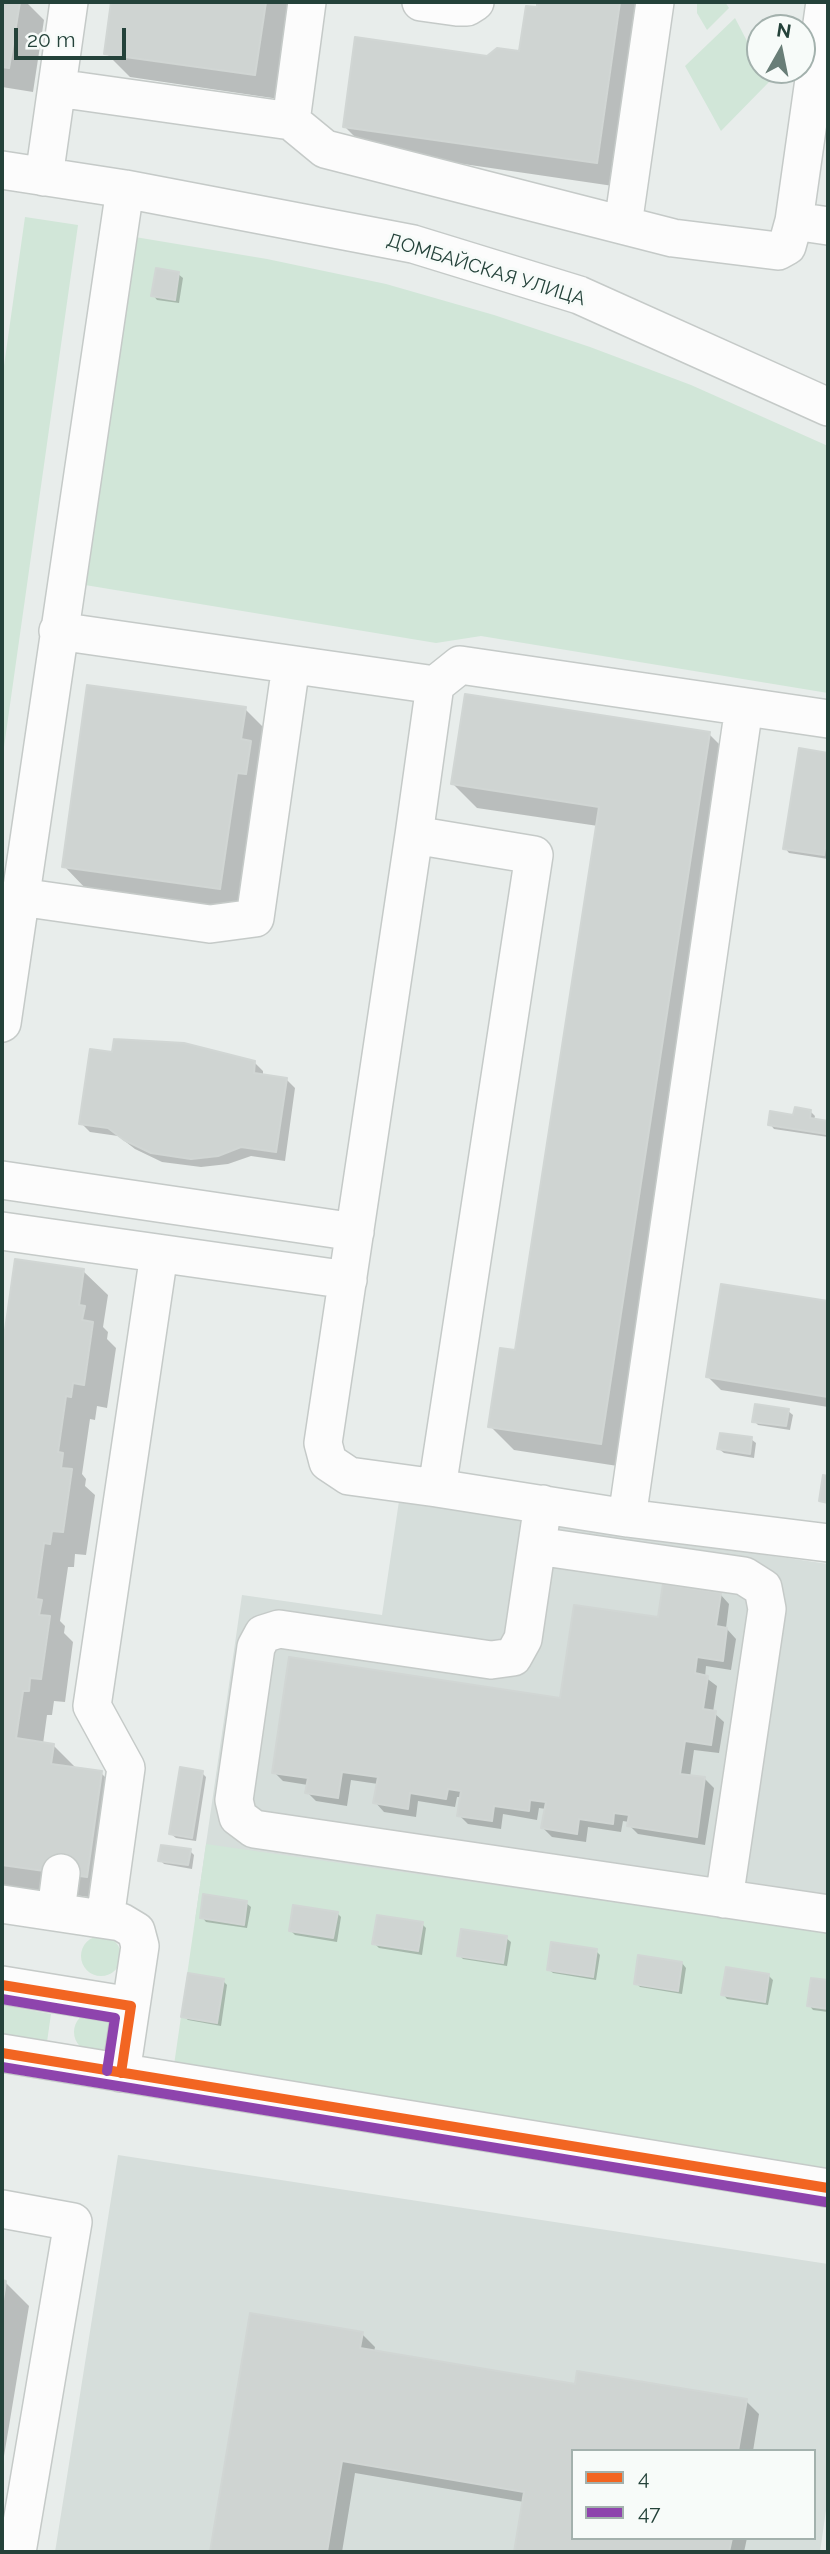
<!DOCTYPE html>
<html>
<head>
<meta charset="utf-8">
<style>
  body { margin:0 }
  #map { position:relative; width:830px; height:2554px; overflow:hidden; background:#e8edeb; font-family:Raleway,sans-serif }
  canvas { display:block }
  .frame { position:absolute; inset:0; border:4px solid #24423a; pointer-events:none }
  .legend { position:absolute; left:571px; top:2449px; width:245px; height:91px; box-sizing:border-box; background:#f7fbf9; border:2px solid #a3b1ad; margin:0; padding:9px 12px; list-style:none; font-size:21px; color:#24423a }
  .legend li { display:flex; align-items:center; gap:14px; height:35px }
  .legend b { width:35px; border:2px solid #a3b1ad }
  .north { position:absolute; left:746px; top:14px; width:70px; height:70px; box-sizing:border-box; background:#f7fbf9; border:2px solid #a3b1ad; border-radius:50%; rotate:9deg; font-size:19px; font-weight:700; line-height:28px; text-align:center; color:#24423a }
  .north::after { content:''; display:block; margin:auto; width:24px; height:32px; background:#697e78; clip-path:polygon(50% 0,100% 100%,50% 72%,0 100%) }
  .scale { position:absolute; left:14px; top:28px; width:112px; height:32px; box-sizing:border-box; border:4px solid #24423a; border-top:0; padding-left:9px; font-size:21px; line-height:24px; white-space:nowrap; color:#24423a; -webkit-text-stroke:5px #f7fbf9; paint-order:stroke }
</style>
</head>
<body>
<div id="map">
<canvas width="830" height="2554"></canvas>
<div class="frame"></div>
<ul class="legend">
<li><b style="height:9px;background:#f26522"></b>4</li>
<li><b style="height:9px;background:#8e44ad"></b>47</li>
</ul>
<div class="north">N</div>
<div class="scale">20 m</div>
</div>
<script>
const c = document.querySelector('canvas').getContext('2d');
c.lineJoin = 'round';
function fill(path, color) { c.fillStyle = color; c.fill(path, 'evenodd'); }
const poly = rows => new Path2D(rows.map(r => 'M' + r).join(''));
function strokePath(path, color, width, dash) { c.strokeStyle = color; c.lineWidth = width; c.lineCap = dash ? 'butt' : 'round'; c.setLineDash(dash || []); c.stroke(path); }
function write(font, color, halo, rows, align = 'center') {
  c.font = font + ' Raleway,sans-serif'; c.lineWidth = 6; c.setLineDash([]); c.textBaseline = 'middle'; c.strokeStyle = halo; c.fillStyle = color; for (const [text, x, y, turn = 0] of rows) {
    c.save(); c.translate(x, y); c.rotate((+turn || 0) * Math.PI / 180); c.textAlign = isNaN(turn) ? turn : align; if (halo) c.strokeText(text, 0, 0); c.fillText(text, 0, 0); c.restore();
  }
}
fill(poly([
  [399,1501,828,1564,828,2012,195,1920,242,1595,382,1615],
  [118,2155,828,2264,828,2496,820,2552,55,2552],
  [573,2451,814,2451,814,2538,573,2538]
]), '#d6dedb');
fill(poly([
  [697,2,725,2,729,8,707,30,697,13],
  [735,18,760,66,760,70,762,70,769,82,721,131,685,66],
  [25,217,78,225,2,761,2,380],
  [129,236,267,259,386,284,494,315,590,347,691,385,828,446,828,693,481,636,436,643,79,584],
  [206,1844,828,1933,828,2177,174,2065],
  '81 1956a20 20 0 1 1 40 0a20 20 0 1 1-40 0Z',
  [2,2005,51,2014,47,2042,2,2034],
  '74 2032a20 20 0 1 1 40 0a20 20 0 1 1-40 0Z'
]), '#d1e6d8');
fill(poly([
  [2,2,26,2,44,20,33,92,2,87],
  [113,2,293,2,279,99,130,77,106,53],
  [539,2,647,2,620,187,368,150,344,126,488,58,521,53],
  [178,274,183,278,179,303,157,300,153,295],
  [245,709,269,733,244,912,88,891,64,866],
  [709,734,733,758,624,1467,514,1450,490,1426,517,1352,598,826,477,808,453,784],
  [800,750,828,754,828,859,789,853,785,848],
  [113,1054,254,1062,263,1071,263,1076,286,1079,295,1088,285,1161,251,1156,228,1164,201,1167,162,1162,135,1149,118,1136,90,1132,81,1123],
  [810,1111,815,1116,814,1120,828,1123,828,1137,774,1129,770,1124],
  [17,1261,83,1271,108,1295,103,1327,108,1332,107,1339,116,1348,107,1408,97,1406,95,1420,90,1419,82,1474,86,1479,85,1486,95,1495,86,1555,75,1554,74,1567,68,1567,60,1621,65,1626,64,1633,73,1642,65,1702,54,1701,52,1715,47,1715,43,1744,53,1745,77,1769,101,1773,125,1797,110,1900,2,1885,2,1364],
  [722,1286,828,1302,828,1407,721,1390,708,1377],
  [788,1411,793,1415,790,1430,758,1425,754,1421],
  [751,1439,756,1443,754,1458,724,1453,719,1449],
  [720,1594,729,1604,726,1628,736,1639,731,1670,706,1666,705,1677,717,1686,713,1712,724,1722,719,1753,694,1750,690,1777,705,1779,714,1788,705,1845,638,1834,629,1825,629,1822,623,1821,621,1832,588,1827,586,1842,552,1837,543,1828,546,1809,539,1808,537,1820,503,1814,501,1829,468,1824,459,1815,461,1797,457,1797,455,1807,418,1801,416,1817,384,1812,375,1802,378,1784,351,1780,347,1806,316,1801,307,1792,308,1785,283,1781,274,1772,562,1700,659,1619],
  [202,1773,206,1777,196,1841,176,1838,171,1834],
  [190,1851,194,1855,192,1869,164,1864,160,1860],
  [246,1903,251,1907,247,1928,206,1922,202,1917],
  [337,1913,341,1917,337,1942,295,1935,291,1931],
  [422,1924,426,1928,422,1955,379,1948,374,1943],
  [506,1938,511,1942,507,1966,463,1959,459,1955],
  [596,1951,600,1955,596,1980,553,1973,548,1969],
  [682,1963,686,1968,682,1994,640,1987,636,1983],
  [768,1975,773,1980,768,2005,727,1999,723,1994],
  [813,1980,828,1982,828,2012,813,2010,809,2005],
  [223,1981,227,1985,221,2026,188,2020,183,2016],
  [2,2282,5,2282,29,2306,2,2468],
  [251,2315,362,2334,375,2347,374,2352,577,2386,746,2401,759,2414,753,2451,573,2451,573,2538,747,2538,744,2552,516,2552,524,2502,355,2473,342,2552,212,2552]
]), '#0003');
const building = poly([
  [2,2,20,2,9,68,2,67,2,2],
  [111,2,266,2,255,75,104,54,111,2],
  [537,2,620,2,597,163,343,127,355,37,487,56,497,48,519,51,526,6,537,7,537,2],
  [156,268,179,272,175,300,151,296,156,268],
  [87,685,246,707,241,739,251,741,246,774,237,773,220,889,62,867,87,685],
  [465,694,710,732,601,1444,488,1427,500,1348,515,1350,599,807,451,784,465,694],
  [799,748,828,753,828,828,824,855,783,849,799,748],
  [114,1039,184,1043,255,1061,254,1073,287,1078,276,1152,241,1147,218,1156,191,1159,151,1153,124,1140,108,1128,79,1124,90,1049,112,1052,114,1039],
  [795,1107,811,1110,810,1118,828,1121,826,1134,768,1125,770,1111,793,1115,795,1107],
  [15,1259,84,1269,79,1305,85,1306,82,1320,93,1322,84,1385,73,1383,71,1397,66,1396,58,1452,63,1453,61,1468,72,1469,63,1532,52,1531,50,1544,44,1543,36,1599,42,1600,39,1615,50,1616,41,1679,30,1678,29,1691,23,1691,16,1738,54,1744,51,1764,102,1771,87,1877,2,1865,2,1351,15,1259],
  [721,1284,828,1301,828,1397,706,1377,721,1284],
  [755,1404,789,1409,786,1426,752,1422,755,1404],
  [720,1433,752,1437,750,1454,717,1449,720,1433],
  [823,1475,828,1476,828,1503,819,1501,823,1475],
  [663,1584,721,1593,716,1626,727,1628,723,1661,697,1657,695,1673,708,1676,703,1709,716,1711,711,1745,685,1741,680,1774,705,1777,697,1837,627,1826,629,1815,614,1813,613,1824,579,1819,577,1834,541,1828,546,1802,530,1800,529,1811,494,1806,492,1821,457,1816,461,1791,448,1789,446,1799,410,1793,408,1809,373,1803,378,1777,342,1772,338,1798,305,1793,308,1778,272,1773,289,1657,560,1698,574,1605,658,1617,663,1584],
  [180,1767,203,1771,192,1838,169,1834,180,1767],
  [161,1845,191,1849,188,1865,158,1861,161,1845],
  [203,1894,247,1901,244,1925,200,1918,203,1894],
  [293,1905,338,1912,333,1938,289,1931,293,1905],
  [377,1915,423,1922,418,1951,372,1944,377,1915],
  [461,1929,507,1936,503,1963,457,1956,461,1929],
  [551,1942,597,1949,593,1977,547,1970,551,1942],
  [638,1955,682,1962,678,1991,634,1984,638,1955],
  [726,1967,769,1974,765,2002,721,1995,726,1967],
  [188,1973,224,1979,217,2023,181,2017,188,1973],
  [811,1978,828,1980,828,2009,807,2006,811,1978],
  [2,2280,6,2281,2,2307,2,2280],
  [250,2313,363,2332,360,2348,575,2384,577,2371,747,2399,738,2451,573,2451,573,2538,732,2538,729,2552,514,2552,524,2492,342,2461,327,2552,210,2552,250,2313]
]);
fill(building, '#cfd4d2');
strokePath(building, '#d1d6d4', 2);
const minor = poly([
  [421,2,457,7,467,7,475,2],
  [825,2,794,221,828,226],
  [57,88,291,121,325,149,673,238,778,251,787,246,794,221],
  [291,121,307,2],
  [2,170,125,189,413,244,579,295,828,407],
  [44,177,69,2],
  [623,225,655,2],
  [58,631,435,685,460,665,828,719],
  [435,685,414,835,534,855,437,1488,627,1518],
  [744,707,627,1518,828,1543],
  [414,835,323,1443,328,1462,349,1476,437,1488],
  [20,897,210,924,255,918,291,665],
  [2,1023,125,189],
  [2,1180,355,1232],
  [2,1231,348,1280],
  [543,1504,523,1639,513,1657,491,1660,279,1629,263,1634,256,1647,234,1800,238,1817,254,1829,828,1914],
  [537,1546,744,1576,763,1588,767,1609,724,1899],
  [2,1904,121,1922,136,1931,140,1946,121,2073],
  [56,1911,61,1873],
  [105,1919,126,1768,92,1706,159,1254],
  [2,1985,131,2006],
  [2,2053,828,2188],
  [2,2209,73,2222,17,2552]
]);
strokePath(minor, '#c5cac8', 40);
strokePath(minor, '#fcfcfc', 37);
strokePath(poly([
  [2,1985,131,2006,121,2073],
  [2,2053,828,2188]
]), '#f26522', 10);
strokePath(poly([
  [2,1999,115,2018,107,2071],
  [2,2067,826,2202]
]), '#8e44ad', 10);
write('19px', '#24423a', '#f7fbf9', [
  ["ДОМБАЙСКАЯ УЛИЦА",486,270,17]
]);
</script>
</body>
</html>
